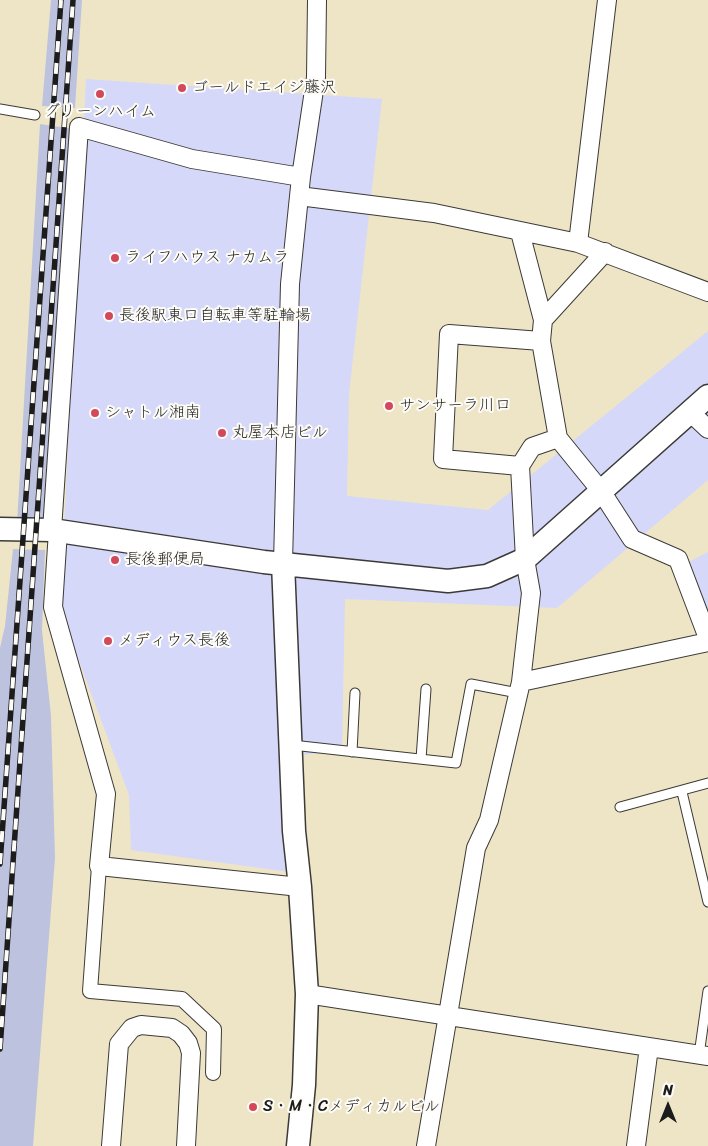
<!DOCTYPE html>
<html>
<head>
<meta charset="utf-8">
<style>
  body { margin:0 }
  #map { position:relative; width:708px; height:1146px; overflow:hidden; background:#eee5c7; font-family:Sriracha,sans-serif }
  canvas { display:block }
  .north { position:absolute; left:643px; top:1081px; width:50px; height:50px; -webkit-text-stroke:4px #fdfcf7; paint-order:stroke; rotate:0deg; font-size:14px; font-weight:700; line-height:20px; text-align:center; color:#1c1c1c }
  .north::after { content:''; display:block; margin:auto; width:18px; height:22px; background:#1c1c1c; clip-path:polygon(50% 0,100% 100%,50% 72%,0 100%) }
</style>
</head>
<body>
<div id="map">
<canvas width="708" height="1146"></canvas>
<div class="north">N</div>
</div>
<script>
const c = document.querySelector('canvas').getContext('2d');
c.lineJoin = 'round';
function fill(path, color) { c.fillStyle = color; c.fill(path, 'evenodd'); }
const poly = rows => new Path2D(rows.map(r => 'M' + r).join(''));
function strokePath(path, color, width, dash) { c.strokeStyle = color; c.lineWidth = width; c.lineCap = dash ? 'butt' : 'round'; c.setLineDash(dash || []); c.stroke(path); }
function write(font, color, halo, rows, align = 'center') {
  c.font = font + ' Sriracha,"Klee One",sans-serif'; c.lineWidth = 4; c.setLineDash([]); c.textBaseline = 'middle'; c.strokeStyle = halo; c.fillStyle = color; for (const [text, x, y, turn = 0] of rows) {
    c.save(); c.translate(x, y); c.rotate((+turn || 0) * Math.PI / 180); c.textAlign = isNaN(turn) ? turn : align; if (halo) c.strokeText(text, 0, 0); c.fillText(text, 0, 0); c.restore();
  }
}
fill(poly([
  [86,79,382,99,349,394,347,496,488,510,708,331,708,480,557,608,345,599,342,751,300,755,310,875,131,850,129,795,60,610],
  [708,552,708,626,683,565]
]), '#d5d8f9');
fill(poly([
  [51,0,82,0,75,108,42,106],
  [40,124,74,129,47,524,17,523],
  [13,549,45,550,42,630,51,716,55,858,33,1146,0,1146,0,648,5,626]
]), '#bdc3de');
const service = poly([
  [0,109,35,115],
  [292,745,456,763,471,684,518,693],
  [352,752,355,693],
  [421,759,426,689],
  [682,792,708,902],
  [620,807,708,783],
  [699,1055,708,991]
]);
const pedestrian = poly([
  [99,866,90,991,182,999,214,1029,213,1073]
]);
const minor = poly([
  [299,196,434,213,578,243,708,292],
  [578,243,607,0],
  [543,320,605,252],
  [691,413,708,429],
  [558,438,601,491,632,539,678,559,708,638],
  [520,466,443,459,449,334,541,341],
  [52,530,79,127,192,159,301,177],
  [58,531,53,607,106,794,99,866,300,887],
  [283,563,290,284,301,177,316,77,317,0],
  [521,682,708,642],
  [307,994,708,1056],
  [111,1146,119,1044,132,1028,141,1025,172,1028,181,1034,188,1043,191,1053,186,1146],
  [426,1146,476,848,489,820,521,682,531,593,525,559,520,466,532,447,558,438,541,341,543,320,520,232],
  [636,1146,649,1047]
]);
const tertiary = poly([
  [0,529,52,530,264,562,448,581,487,576,525,559,708,396],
  [283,563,294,831,300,887,307,994,304,1085,298,1146]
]);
strokePath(service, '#3c3a36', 11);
strokePath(pedestrian, '#3c3a36', 16);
strokePath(minor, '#3c3a36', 20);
strokePath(tertiary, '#3c3a36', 25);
strokePath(service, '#fff', 9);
strokePath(pedestrian, '#fff', 14);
strokePath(minor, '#fff', 18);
strokePath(tertiary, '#fff', 22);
const rail = poly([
  [0,864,61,0],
  [0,1049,73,0]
]);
strokePath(rail, '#1c1c1c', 5.5);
strokePath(rail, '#fdfcf7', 4, [11]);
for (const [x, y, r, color] of [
  [182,88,5,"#d1495b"],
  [100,94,5,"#d1495b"],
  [115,258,5,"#d1495b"],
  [109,316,5,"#d1495b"],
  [389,406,5,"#d1495b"],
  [95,413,5,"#d1495b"],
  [222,433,5,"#d1495b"],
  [115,560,5,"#d1495b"],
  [108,641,5,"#d1495b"],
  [253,1107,5,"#d1495b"]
]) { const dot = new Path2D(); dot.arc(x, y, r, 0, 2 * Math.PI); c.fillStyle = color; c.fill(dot); strokePath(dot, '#fdfcf7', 2); }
write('16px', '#1c1c1c', '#fdfcf7', [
  ["ゴールドエイジ藤沢",192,88],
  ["グリーンハイム",100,112,"center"],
  ["ライフハウス ナカムラ",125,258],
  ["長後駅東口自転車等駐輪場",119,316],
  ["サンサーラ川口",399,406],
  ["シャトル湘南",105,413],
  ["丸屋本店ビル",232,433],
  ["長後郵便局",125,560],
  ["メディウス長後",118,641],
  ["S・M・Cメディカルビル",263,1107]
], 'left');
</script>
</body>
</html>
